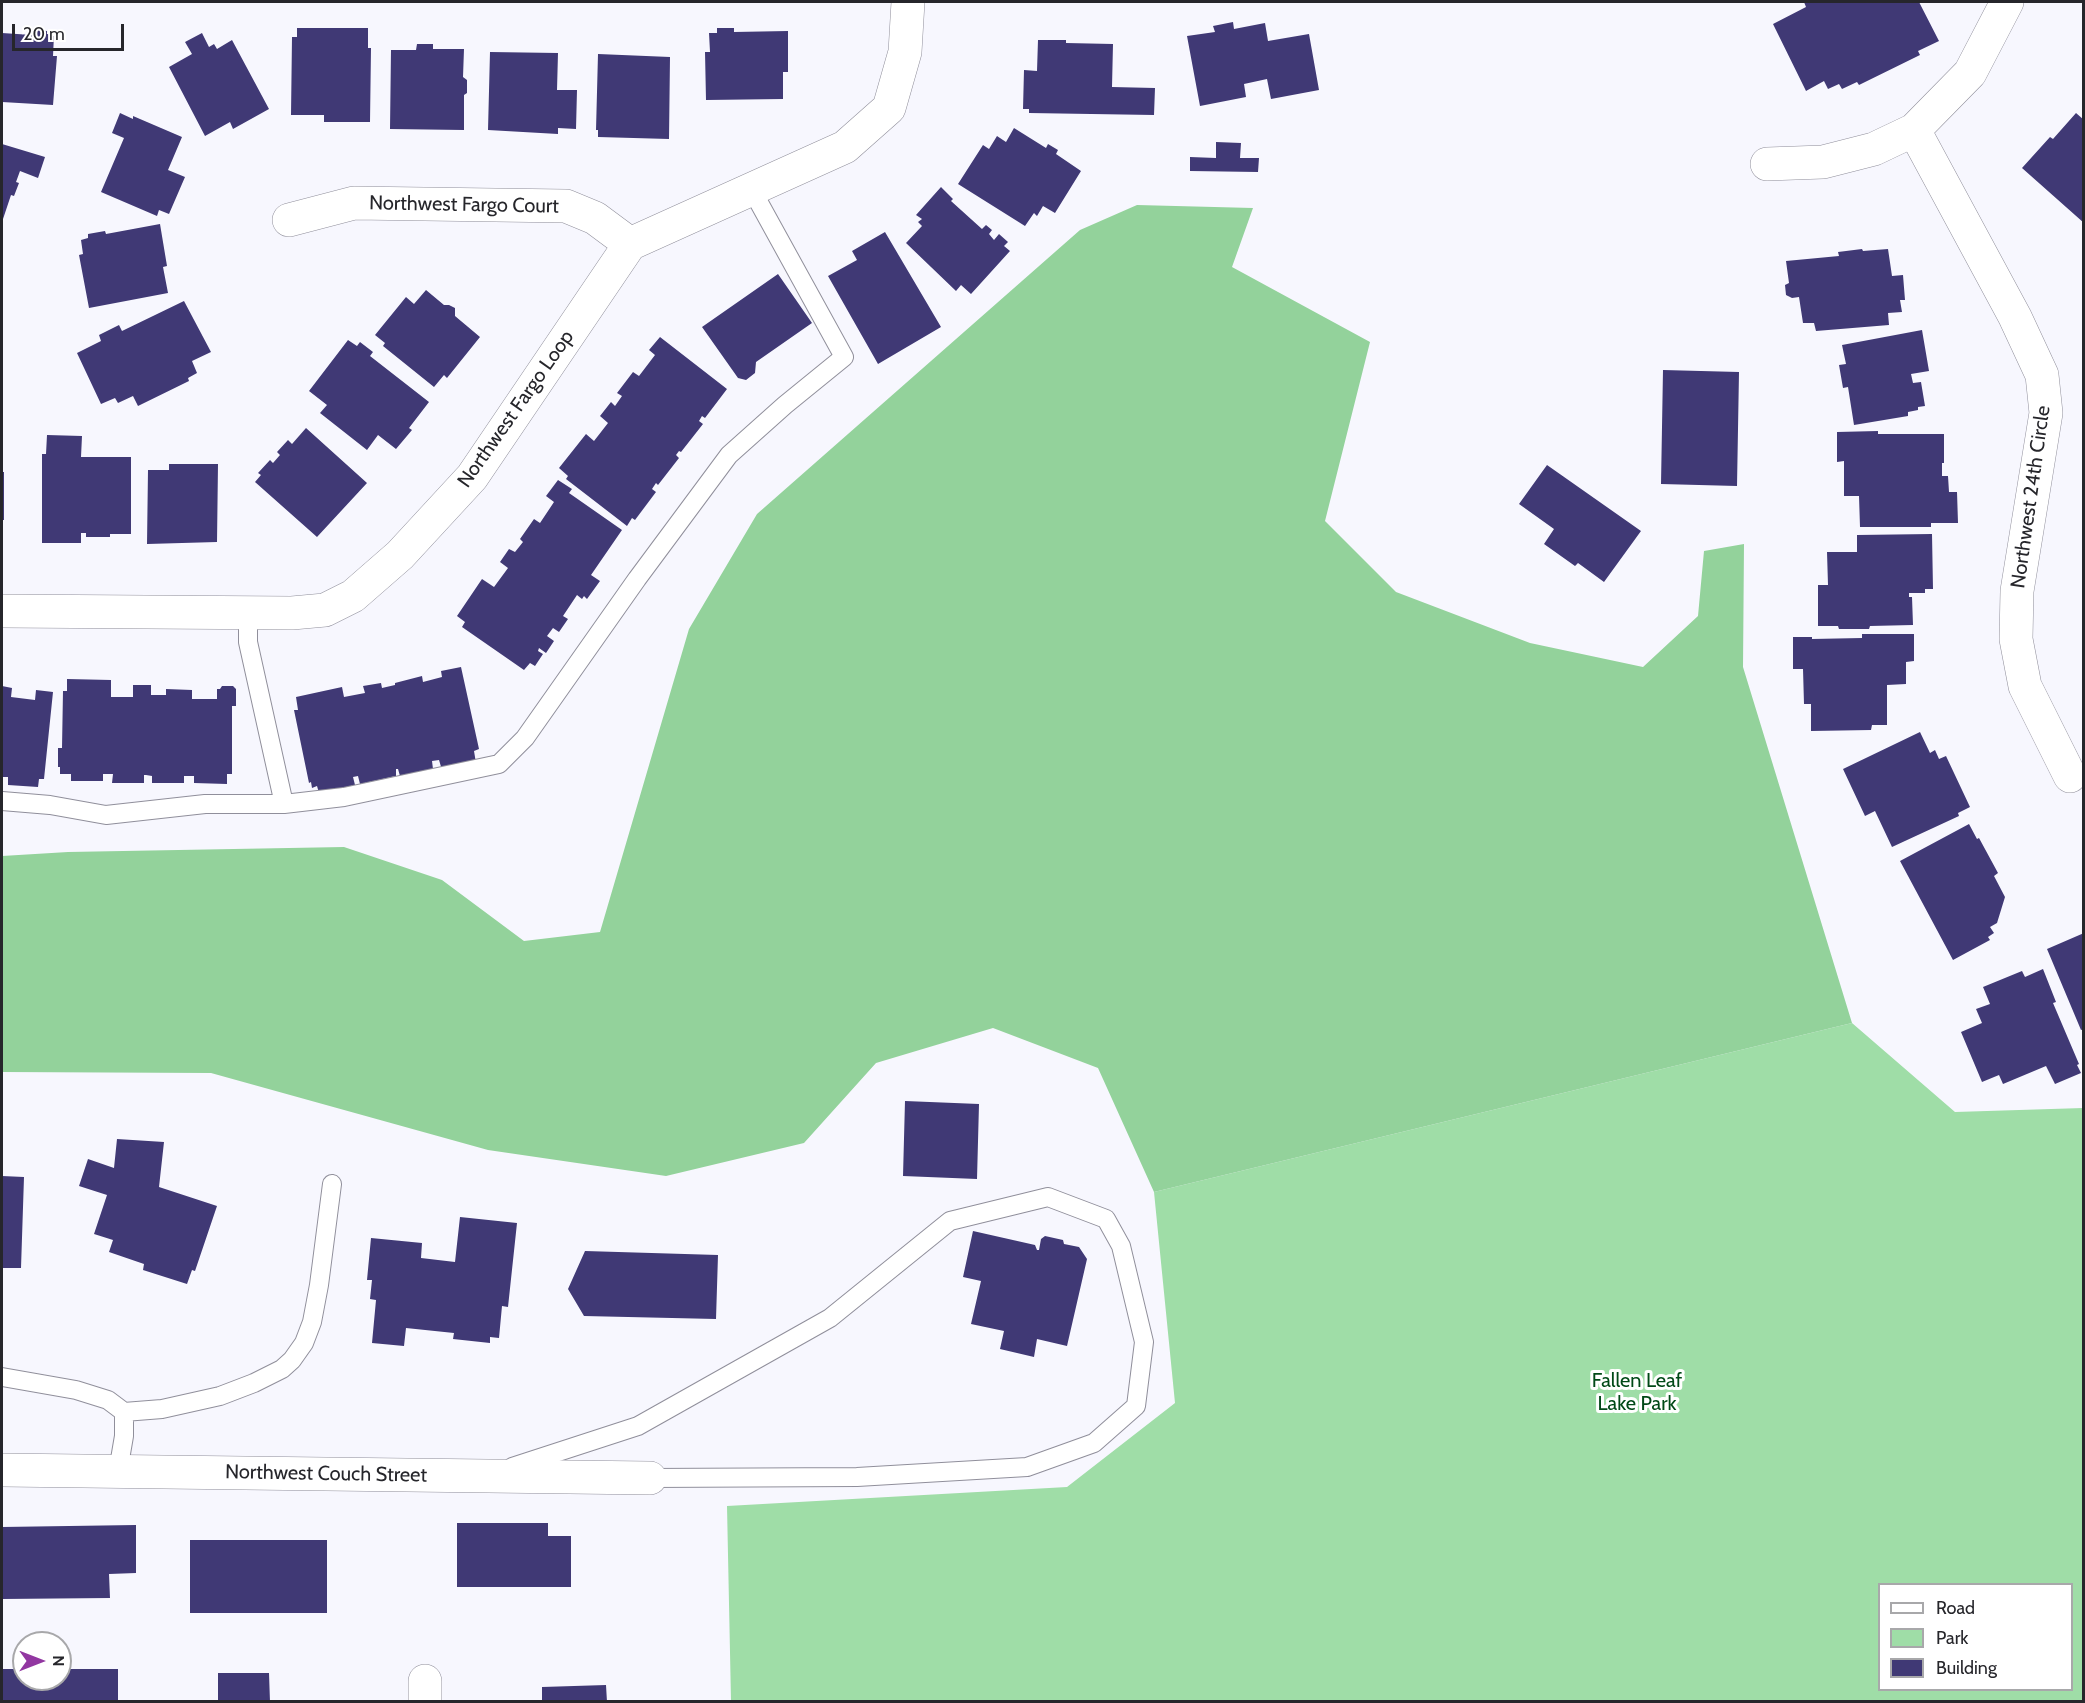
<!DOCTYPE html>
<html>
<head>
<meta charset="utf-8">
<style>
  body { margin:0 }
  #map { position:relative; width:2085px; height:1703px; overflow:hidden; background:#f7f7fe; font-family:Cabin,sans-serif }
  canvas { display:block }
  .frame { position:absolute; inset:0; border:3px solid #26262b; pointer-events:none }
  .legend { position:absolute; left:1878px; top:1583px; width:195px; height:108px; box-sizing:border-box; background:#fff; border:2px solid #a8a8aa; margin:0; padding:8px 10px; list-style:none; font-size:18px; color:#26262b }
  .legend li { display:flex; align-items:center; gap:12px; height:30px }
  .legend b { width:30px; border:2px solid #a8a8aa }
  .north { position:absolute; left:12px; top:1631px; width:60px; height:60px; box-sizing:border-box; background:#fff; border:2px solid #a8a8aa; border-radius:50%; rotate:90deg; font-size:16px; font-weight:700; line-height:24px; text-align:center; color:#26262b }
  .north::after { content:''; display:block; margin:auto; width:21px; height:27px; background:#9237a1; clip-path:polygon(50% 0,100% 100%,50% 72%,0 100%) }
  .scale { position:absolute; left:12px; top:24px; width:112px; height:27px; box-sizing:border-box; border:3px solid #26262b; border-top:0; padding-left:8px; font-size:18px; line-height:21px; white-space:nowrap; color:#26262b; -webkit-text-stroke:4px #fff; paint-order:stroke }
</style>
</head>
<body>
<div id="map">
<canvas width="2085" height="1703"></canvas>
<div class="frame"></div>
<ul class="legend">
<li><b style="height:8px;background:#fff"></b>Road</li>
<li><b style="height:16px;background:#9fdda7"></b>Park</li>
<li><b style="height:16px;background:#403975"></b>Building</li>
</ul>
<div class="north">N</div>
<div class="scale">20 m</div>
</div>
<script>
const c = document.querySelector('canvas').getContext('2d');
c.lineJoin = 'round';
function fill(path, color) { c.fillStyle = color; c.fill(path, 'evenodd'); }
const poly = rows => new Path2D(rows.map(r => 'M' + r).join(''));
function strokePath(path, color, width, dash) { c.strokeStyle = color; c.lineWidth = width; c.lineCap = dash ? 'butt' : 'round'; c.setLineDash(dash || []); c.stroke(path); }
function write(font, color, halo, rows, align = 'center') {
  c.font = font + ' Cabin,sans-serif'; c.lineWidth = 6; c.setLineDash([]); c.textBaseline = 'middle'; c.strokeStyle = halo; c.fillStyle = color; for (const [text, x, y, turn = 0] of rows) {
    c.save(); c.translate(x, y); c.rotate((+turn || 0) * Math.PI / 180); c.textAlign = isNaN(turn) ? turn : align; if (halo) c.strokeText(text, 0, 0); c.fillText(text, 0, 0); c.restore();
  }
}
fill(poly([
  [1852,1023,1955,1112,2083,1108,2083,1701,731,1701,727,1506,1067,1487,1175,1403,1154,1192],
  [1880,1584,2072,1584,2072,1690,1880,1690]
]), '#9fdda7');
fill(poly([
  [1137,205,1253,208,1232,267,1370,342,1325,521,1396,592,1530,643,1643,667,1698,616,1704,551,1744,544,1743,667,1852,1023,1154,1192,1098,1068,993,1028,876,1063,804,1143,666,1176,488,1150,211,1073,2,1072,2,856,68,852,344,847,442,880,524,941,600,932,689,629,757,514,1080,230]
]), '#93d29b');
fill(poly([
  [1804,2,1919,2,1939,41,1918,51,1920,55,1859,85,1857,82,1842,89,1839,84,1828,89,1824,81,1806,91,1773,24,1806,7],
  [1233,22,1234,29,1265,23,1268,41,1309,34,1319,90,1271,99,1267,79,1244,84,1246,97,1200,106,1187,36,1215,32,1213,26],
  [297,28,368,28,368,48,371,48,370,122,324,122,324,115,291,115,292,37,297,37],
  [717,28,734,28,734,32,788,31,788,72,783,72,783,99,706,100,705,52,710,52,709,33,717,33],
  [32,29,47,31,47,34,54,35,53,56,57,56,53,105,2,102,2,33,32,35],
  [202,33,209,47,214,44,217,49,232,40,269,109,233,129,230,122,205,136,169,67,192,54,185,42],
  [1038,40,1066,40,1066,43,1113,44,1112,87,1155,88,1154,115,1029,113,1029,109,1023,109,1024,70,1037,71],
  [417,44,433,44,433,49,464,49,463,77,467,80,467,93,464,95,464,130,390,129,391,50,416,50],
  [490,52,558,53,557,90,577,90,576,129,558,128,558,134,488,130],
  [598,54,670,57,669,139,598,137,598,130,596,130],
  [120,113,133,119,133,116,182,137,168,170,185,177,169,214,159,210,157,216,101,192,124,138,112,133],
  [2076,113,2084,120,2084,223,2022,168,2050,137,2053,139],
  [1014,128,1046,148,1048,144,1058,150,1056,154,1081,171,1055,213,1043,206,1037,216,1034,213,1025,226,958,184,983,145,989,149,997,136,1006,142],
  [1216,142,1241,143,1240,158,1259,158,1258,172,1190,171,1190,157,1216,158],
  [2,144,45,157,38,178,20,171,16,182,19,183,14,196,11,195,2,222],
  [941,187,953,199,951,201,982,229,986,225,992,230,989,234,994,240,999,234,1008,242,1004,246,1010,251,971,294,961,285,956,291,906,243,922,226,918,222,922,219,916,215],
  [160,224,167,266,163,267,168,293,89,308,79,255,83,254,81,240,88,238,88,234,105,231,106,234],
  [885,232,941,327,878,364,828,276,857,260,852,251],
  [1862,249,1863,251,1888,249,1892,276,1903,275,1905,300,1900,300,1902,312,1888,313,1889,325,1816,331,1814,323,1803,323,1799,297,1792,298,1786,295,1785,285,1789,283,1786,261,1839,256,1838,252],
  [778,274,812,323,756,362,755,373,746,380,738,378,702,327],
  [426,290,444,305,449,305,455,308,455,316,480,337,447,378,444,375,434,387,383,346,385,343,375,335,406,297,414,304],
  [184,301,211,352,192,361,197,373,188,378,189,381,138,406,133,396,118,403,115,398,101,404,77,353,101,341,99,335,119,325,122,331],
  [1922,330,1929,371,1911,374,1913,383,1921,382,1925,406,1918,407,1918,410,1908,412,1908,416,1854,425,1848,387,1843,388,1839,365,1846,364,1842,345],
  [660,337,727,389,705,418,702,416,699,421,703,424,681,452,679,451,676,455,679,458,658,485,656,483,652,489,656,492,635,520,632,518,627,526,566,479,568,476,559,468,586,434,594,441,608,423,600,416,611,402,615,406,622,396,617,393,633,372,639,376,655,355,649,350],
  [348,340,357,346,360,342,373,352,370,356,429,402,409,428,412,430,396,449,378,435,367,450,320,413,327,405,309,391],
  [1663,370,1739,372,1737,486,1661,484],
  [306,428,367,483,317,537,255,482,261,475,258,473,270,460,273,463,280,455,277,452,288,440,292,444],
  [1878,431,1878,434,1944,434,1944,463,1942,463,1942,476,1948,476,1949,492,1957,492,1958,523,1931,523,1931,527,1860,527,1859,496,1844,496,1844,461,1837,462,1837,432],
  [47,435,82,436,81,457,131,457,131,534,110,534,110,537,86,537,86,533,81,533,81,543,42,543,42,454,46,454],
  [169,464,218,464,217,542,147,544,148,470,169,470],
  [1547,465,1641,531,1604,582,1578,563,1575,566,1544,544,1554,529,1519,504],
  [2,472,4,472,4,520,2,520],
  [558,480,572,489,569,493,622,530,591,575,600,581,587,599,584,596,582,599,577,595,563,616,568,619,559,632,553,628,547,636,554,641,546,653,539,648,538,651,543,654,535,666,530,663,524,670,462,627,465,622,457,616,482,579,494,587,508,568,500,562,509,549,515,552,523,542,520,539,534,519,540,523,554,502,546,496],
  [1932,534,1933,589,1925,589,1925,593,1909,593,1909,597,1912,597,1913,625,1870,626,1869,629,1839,629,1838,626,1818,626,1818,585,1828,585,1827,552,1857,552,1857,535],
  [1862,634,1914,634,1914,661,1906,662,1906,684,1887,685,1887,725,1872,725,1871,730,1811,731,1811,704,1804,704,1803,669,1793,669,1793,637,1812,637,1812,639,1862,638],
  [461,667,479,749,474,751,476,763,442,770,439,760,432,761,433,769,400,776,398,769,396,769,396,776,360,784,358,776,353,777,355,785,319,793,317,786,312,788,311,782,309,783,294,710,298,710,296,697,342,687,344,697,365,693,363,686,381,683,382,688,395,685,395,683,422,676,423,682,442,677,441,671],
  [67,679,111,680,111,697,133,697,133,685,151,685,151,695,166,695,166,689,192,690,192,699,217,699,217,689,220,689,222,686,233,686,236,689,236,706,232,706,232,774,227,774,227,784,194,783,194,776,184,776,184,783,152,783,152,776,146,775,144,775,144,783,112,783,113,774,103,774,103,781,71,781,71,774,60,774,60,767,58,767,58,748,62,748,63,691,67,691],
  [2,686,12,688,11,697,35,700,36,690,53,692,44,779,39,779,38,787,8,785,8,777,2,777],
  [1920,732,1930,753,1935,750,1939,759,1946,756,1970,807,1958,813,1959,816,1892,847,1875,811,1865,816,1843,769],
  [1969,824,1977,839,1979,838,1998,873,1994,876,2005,897,1997,923,1990,927,1994,933,1988,937,1990,940,1953,960,1900,861],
  [2084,933,2084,1029,2081,1030,2047,949],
  [2043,969,2056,1002,2053,1003,2079,1064,2077,1065,2081,1073,2055,1084,2046,1066,2003,1084,1999,1075,1982,1082,1961,1032,1982,1023,1976,1009,1990,1004,1983,987,2022,971,2025,977],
  [905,1101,979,1104,977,1179,903,1176],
  [117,1139,164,1142,159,1187,217,1206,195,1271,192,1270,187,1284,143,1270,144,1264,109,1252,113,1240,94,1234,107,1195,79,1186,88,1159,114,1168],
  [2,1176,24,1177,21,1268,2,1268],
  [460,1217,517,1223,508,1307,502,1306,499,1338,490,1337,490,1343,453,1339,454,1333,406,1328,404,1346,372,1343,376,1300,370,1299,372,1280,367,1280,371,1238,422,1243,421,1258,455,1262],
  [973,1231,1035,1245,1037,1250,1039,1250,1041,1239,1045,1236,1063,1240,1064,1244,1079,1247,1087,1259,1067,1346,1037,1339,1034,1357,1000,1349,1004,1331,971,1324,981,1281,963,1277],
  [585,1251,718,1255,716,1319,584,1316,568,1289],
  [457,1523,548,1523,548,1536,571,1536,571,1587,457,1587],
  [136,1525,136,1573,109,1574,110,1598,2,1599,2,1527],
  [190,1540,327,1540,327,1613,190,1613],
  [2,1669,24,1669,24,1679,60,1679,60,1669,118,1669,118,1702,2,1702],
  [218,1673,269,1673,270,1702,218,1702],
  [606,1685,607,1702,542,1702,542,1687]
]), '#403975');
const lane = poly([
  [248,613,248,642,284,804],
  [2,801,50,805,106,815,205,804,284,804,344,797,499,764,525,738,637,579,729,455,785,405,844,357,752,190],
  [2,1377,76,1390,108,1400,124,1412,124,1436,118,1471],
  [124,1412,162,1409,220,1396,254,1383,282,1369,292,1360,304,1343,312,1322,319,1285,332,1184],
  [512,1467,638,1426,830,1318,950,1221,1048,1197,1106,1219,1121,1246,1144,1342,1136,1406,1094,1443,1027,1467,857,1477,650,1478]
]);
const street = poly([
  [1914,130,2015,317,2042,375,2046,413,2017,591,2016,639,2025,686,2070,776],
  [1767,164,1823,162,1874,149,1914,130,1970,73,2007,2],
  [289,220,354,203,566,206,595,218,630,244],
  [2,611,292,613,325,610,353,596,400,555,472,477,630,244,845,147,889,108,905,52,908,2],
  [2,1470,650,1478],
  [425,1681,425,1702]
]);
strokePath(lane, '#908f9b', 20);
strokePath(street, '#908f9b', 34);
strokePath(lane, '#fff', 18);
strokePath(street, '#fff', 33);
write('20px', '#26262b', '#fff', [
  ["Northwest Fargo Court",464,205,1],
  ["Northwest Fargo Loop",516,409,-55],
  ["Northwest 24th Circle",2031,497,-82],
  ["Northwest Couch Street",326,1474,1]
]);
write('20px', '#004917', '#fff', [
  ["Fallen Leaf",1637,1381],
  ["Lake Park",1637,1404]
]);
</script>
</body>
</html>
